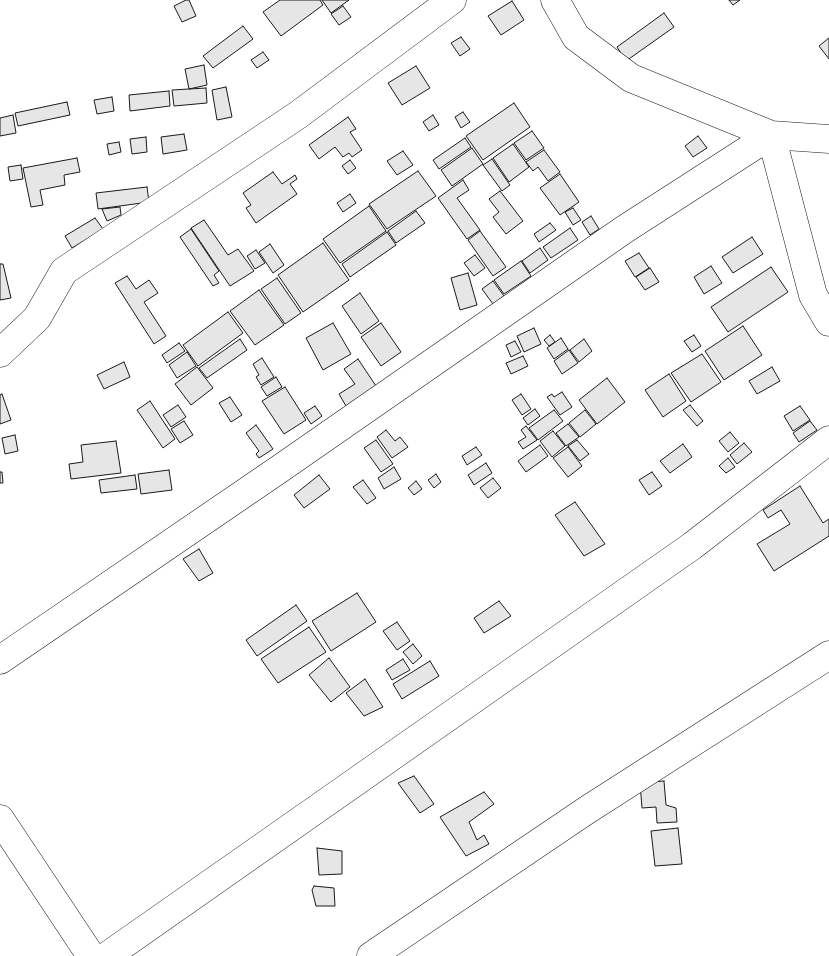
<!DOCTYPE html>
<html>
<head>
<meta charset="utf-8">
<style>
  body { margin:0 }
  canvas { display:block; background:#fff }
</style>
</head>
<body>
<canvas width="829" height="956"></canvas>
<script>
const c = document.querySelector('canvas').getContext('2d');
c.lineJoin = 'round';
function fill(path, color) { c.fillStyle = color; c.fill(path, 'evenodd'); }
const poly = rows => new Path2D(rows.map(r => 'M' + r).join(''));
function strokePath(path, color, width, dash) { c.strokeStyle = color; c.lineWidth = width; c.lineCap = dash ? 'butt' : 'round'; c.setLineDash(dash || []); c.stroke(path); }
const building = poly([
  [186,0,189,0,196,16,182,22,174,6,186,0],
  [280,0,320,0,323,5,281,36,263,12,280,0],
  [322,0,349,0,331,13,322,0],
  [729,0,740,0,733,5,729,0],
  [512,1,524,20,501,35,488,16,512,1],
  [343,6,351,17,339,25,331,14,343,6],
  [664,13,674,27,626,61,617,47,664,13],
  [243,26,253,39,213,68,203,56,243,26],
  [461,37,470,49,460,56,451,43,461,37],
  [829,38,829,59,819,46,829,38],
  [263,52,269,60,257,68,251,60,263,52],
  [204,65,207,85,189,89,185,69,204,65],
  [416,66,430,88,402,105,388,83,416,66],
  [226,87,232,117,217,120,212,90,226,87],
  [206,88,207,103,174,106,172,90,206,88],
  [169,91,170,106,130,111,129,95,169,91],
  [112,97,114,111,97,114,94,100,112,97],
  [67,102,70,115,18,126,15,113,67,102],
  [514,103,530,127,483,160,466,136,514,103],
  [463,112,470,122,461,128,455,117,463,112],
  [13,115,16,133,0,136,0,118,13,115],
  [433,115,439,125,429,131,423,122,433,115],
  [348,117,356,129,350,132,362,150,352,157,349,153,343,157,335,147,319,159,309,145,348,117],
  [532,131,544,148,526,160,514,143,532,131],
  [184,134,187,150,163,154,161,137,184,134],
  [698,136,707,148,693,157,685,146,698,136],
  [146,137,147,152,132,154,130,139,146,137],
  [465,138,471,147,439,169,433,160,465,138],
  [119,142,121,152,109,155,107,144,119,142],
  [513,144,529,167,509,182,493,158,513,144],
  [472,148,483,164,452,186,441,170,472,148],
  [544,150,560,172,548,181,538,167,533,171,526,162,544,150],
  [403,151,413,165,397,175,387,161,403,151],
  [77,158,80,172,64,175,65,185,40,190,43,205,31,207,23,168,77,158],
  [492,159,510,185,502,191,483,165,492,159],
  [350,160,356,168,348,174,342,166,350,160],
  [21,165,23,179,10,181,8,167,21,165],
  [418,171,436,196,387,229,369,204,418,171],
  [273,172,282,184,295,175,297,179,290,184,297,194,256,223,246,208,251,205,243,193,273,172],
  [560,174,579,202,560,215,540,188,560,174],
  [463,180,469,190,457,198,480,230,467,239,438,198,463,180],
  [147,187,149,202,98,209,96,193,147,187],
  [500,191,523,221,506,234,493,217,499,212,489,199,500,191],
  [350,194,356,203,343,212,337,203,350,194],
  [369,206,386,231,340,263,323,239,369,206],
  [120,207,121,215,107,221,102,209,120,207],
  [573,208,581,220,573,225,565,212,573,208],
  [416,211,425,223,396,243,388,231,416,211],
  [591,216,599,229,590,235,582,222,591,216],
  [95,218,103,229,72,248,65,236,95,218],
  [204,220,228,255,238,249,254,271,230,286,191,228,204,220],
  [550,223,556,230,539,242,534,234,550,223],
  [570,228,578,240,551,258,543,247,570,228],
  [191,229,219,271,214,275,219,283,213,286,180,237,191,229],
  [480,231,506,267,493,276,468,240,480,231],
  [387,232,396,245,350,277,342,264,387,232],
  [752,237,763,254,733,273,722,257,752,237],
  [323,243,349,280,303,312,278,275,323,243],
  [270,244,284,265,273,273,259,252,270,244],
  [540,248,548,260,530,273,522,261,540,248],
  [256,250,265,263,255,269,247,256,256,250],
  [639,253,649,268,635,277,625,261,639,253],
  [475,255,485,268,474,276,464,263,475,255],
  [521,261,531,276,504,294,494,280,521,261],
  [0,264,3,264,11,298,0,300,0,264],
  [711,266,722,283,704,294,694,277,711,266],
  [771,267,788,292,728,332,711,307,771,267],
  [650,268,659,282,645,290,636,277,650,268],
  [468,273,477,305,460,310,451,278,468,273],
  [127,276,136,289,149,280,158,293,144,302,166,336,154,344,115,283,127,276],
  [277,278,301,313,285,324,261,289,277,278],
  [493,281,504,296,493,304,482,289,493,281],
  [259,290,284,325,255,345,230,311,259,290],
  [360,293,379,321,361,334,342,306,360,293],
  [228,312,243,333,198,366,183,345,228,312],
  [333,323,351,354,323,370,306,338,333,323],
  [381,323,401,352,381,366,361,337,381,323],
  [743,326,762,355,724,380,705,351,743,326],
  [534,328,541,344,524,352,517,336,534,328],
  [550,335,555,342,549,346,544,340,550,335],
  [694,335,701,346,692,352,684,341,694,335],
  [561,338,568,349,554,359,547,348,561,338],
  [240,339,247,350,207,378,199,368,240,339],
  [584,339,592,351,579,362,570,350,584,339],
  [515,341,521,352,511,357,506,345,515,341],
  [179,343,185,351,167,363,162,355,179,343],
  [569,350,578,363,562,374,554,361,569,350],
  [187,352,196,366,177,378,169,365,187,352],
  [702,354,721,382,691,402,671,373,702,354],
  [523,356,528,366,511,374,506,363,523,356],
  [262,358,274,377,261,385,256,377,259,375,253,364,262,358],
  [358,359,376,386,346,406,339,394,355,384,344,369,358,359],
  [124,362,130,377,104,389,97,375,124,362],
  [197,367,213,388,191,405,175,384,197,367],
  [772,367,780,381,757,394,749,381,772,367],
  [669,374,686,401,663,417,645,390,669,374],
  [276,377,282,387,267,396,261,387,276,377],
  [607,378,625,402,597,424,579,400,607,378],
  [285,387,306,420,284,434,262,401,285,387],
  [562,392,572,407,560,415,547,397,552,394,554,397,562,392],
  [2,394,11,420,0,424,0,395,2,394],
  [521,394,531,409,522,415,512,400,521,394],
  [230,397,242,415,231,422,219,403,230,397],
  [150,401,175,439,163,448,137,410,150,401],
  [178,405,186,417,171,427,163,415,178,405],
  [690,405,703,421,697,426,683,410,690,405],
  [315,406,322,416,311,424,304,413,315,406],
  [800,406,810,420,793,431,784,416,800,406],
  [535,409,540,416,528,425,523,418,535,409],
  [554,410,563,421,538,440,529,428,554,410],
  [585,410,596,424,580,437,569,423,585,410],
  [184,421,193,435,180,443,171,429,184,421],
  [810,421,817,430,799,442,793,433,810,421],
  [568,424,579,437,566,446,556,433,568,424],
  [256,425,273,449,259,458,256,454,259,451,246,433,256,425],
  [526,426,537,440,523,449,518,442,526,437,521,430,526,426],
  [386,430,395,441,400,437,408,447,392,458,377,437,386,430],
  [553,431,565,446,552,457,540,441,553,431],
  [730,432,739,443,728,452,719,441,730,432],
  [15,435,18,451,5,454,2,438,15,435],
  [376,440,393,464,381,472,364,448,376,440],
  [577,440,589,454,580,461,568,446,577,440],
  [116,441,121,473,71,479,69,464,83,462,81,445,116,441],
  [744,443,752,452,737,464,730,455,744,443],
  [683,444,692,457,670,473,660,461,683,444],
  [540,445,548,456,526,472,518,461,540,445],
  [476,447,482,455,467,465,462,456,476,447],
  [568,447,582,466,568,477,553,458,568,447],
  [728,458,735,467,726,473,719,466,728,458],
  [486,463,492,473,474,485,468,475,486,463],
  [394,467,401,479,384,489,378,478,394,467],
  [169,470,172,490,141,494,138,474,169,470],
  [0,472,2,472,3,483,0,483,0,472],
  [652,472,662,486,649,495,639,480,652,472],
  [436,474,441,482,434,488,428,480,436,474],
  [135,475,137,489,101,493,99,480,135,475],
  [319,475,330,489,304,508,294,495,319,475],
  [493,478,501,488,488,498,480,488,493,478],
  [363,480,376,498,367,504,353,487,363,480],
  [416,481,422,489,414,495,408,488,416,481],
  [800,486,823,523,829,519,829,536,774,571,757,544,790,524,781,510,768,518,763,510,800,486],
  [575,502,605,544,584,556,555,515,575,502],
  [199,549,213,573,199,581,183,559,199,549],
  [357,593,376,622,331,651,312,621,357,593],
  [499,601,511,616,484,633,474,618,499,601],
  [296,605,307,621,257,656,246,640,296,605],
  [397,622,410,641,397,650,383,631,397,622],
  [309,627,326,652,278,683,261,659,309,627],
  [413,644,422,656,413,664,403,652,413,644],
  [329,658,350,687,331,702,309,675,329,658],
  [403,659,410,670,392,680,386,670,403,659],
  [430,661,439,676,402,699,393,684,430,661],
  [365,679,383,707,364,716,346,693,365,679],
  [414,776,434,804,420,813,398,783,414,776],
  [664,781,666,805,676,808,677,822,657,823,656,807,642,808,640,783,664,781],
  [484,792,494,804,469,822,477,840,484,835,489,844,466,856,440,817,484,792],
  [678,828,682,864,655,866,651,831,678,828],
  [317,848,342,851,342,874,319,875,317,848],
  [314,886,334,888,335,906,316,906,312,890,314,886]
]);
fill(building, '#e6e6e6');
strokePath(building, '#1a1a1a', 1);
const minor = poly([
  [555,0,576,37,631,78,771,135,813,295,829,322],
  [0,353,37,318,64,271,298,115,452,0],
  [0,660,281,468,625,229,771,135,829,139],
  [0,819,91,956],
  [107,956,692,546,829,440],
  [371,956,587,810,829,655]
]);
strokePath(minor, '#1a1a1a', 29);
strokePath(minor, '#fff', 28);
</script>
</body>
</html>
